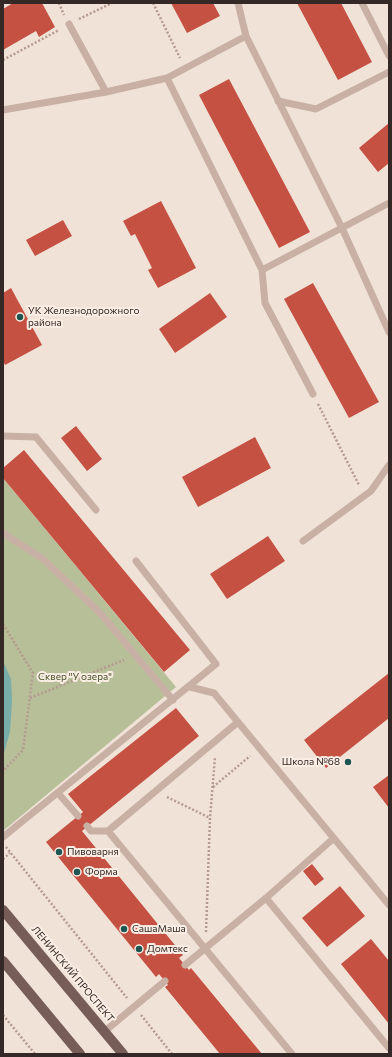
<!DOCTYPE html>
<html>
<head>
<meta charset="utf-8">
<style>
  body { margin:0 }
  #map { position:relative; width:392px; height:1057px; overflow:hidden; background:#f1e2d8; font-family:Commissioner,sans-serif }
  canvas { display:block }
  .frame { position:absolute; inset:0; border:4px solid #342926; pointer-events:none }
</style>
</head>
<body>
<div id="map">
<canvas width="392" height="1057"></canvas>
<div class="frame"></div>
</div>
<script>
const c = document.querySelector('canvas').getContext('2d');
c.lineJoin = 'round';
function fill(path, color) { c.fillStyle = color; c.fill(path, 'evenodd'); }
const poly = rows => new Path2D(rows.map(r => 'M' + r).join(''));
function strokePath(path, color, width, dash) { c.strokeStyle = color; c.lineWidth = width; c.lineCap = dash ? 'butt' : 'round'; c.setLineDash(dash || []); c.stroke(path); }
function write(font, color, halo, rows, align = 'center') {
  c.font = font + ' Commissioner,sans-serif'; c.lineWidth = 4; c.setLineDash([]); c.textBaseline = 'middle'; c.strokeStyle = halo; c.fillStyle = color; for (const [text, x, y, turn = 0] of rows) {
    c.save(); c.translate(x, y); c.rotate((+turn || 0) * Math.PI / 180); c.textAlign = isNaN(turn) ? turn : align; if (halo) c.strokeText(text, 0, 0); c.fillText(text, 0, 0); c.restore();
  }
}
fill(poly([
  [3,478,176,687,3,831]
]), '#b7bf99');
fill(poly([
  [3,661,11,679,12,700,10,732,3,756]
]), '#78ada9');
fill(poly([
  [13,3,42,3,55,27,39,37,36,31,3,50,3,9],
  [171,3,213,3,220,16,187,33],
  [297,3,341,3,372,62,338,80],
  [229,79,310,232,279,248,199,95],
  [389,123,389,163,378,172,359,148],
  [161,201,196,268,158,288,148,270,152,268,135,234,131,236,123,221],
  [63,220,72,236,35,256,26,240],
  [313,283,379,402,349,418,284,299],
  [11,288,42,345,5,365,3,361,3,293],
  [210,293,227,317,175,353,159,329],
  [76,426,102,459,87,471,61,438],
  [255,437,271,468,198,507,182,477],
  [24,450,190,650,164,672,3,478,3,468],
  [268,536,285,561,227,599,210,574],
  [389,673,389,718,326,768,304,740],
  [176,708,199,736,82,831,183,955,179,958,189,970,191,968,262,1054,220,1054,165,987,168,985,159,974,156,977,46,842,83,812,68,794],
  [389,775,389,808,373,787],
  [312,864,324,879,315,886,303,871],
  [340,886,365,916,327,947,302,918],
  [371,939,389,961,389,1024,341,964]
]), '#c55142');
strokePath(poly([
  [59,3,64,15],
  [153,3,180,58],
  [79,19,112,3],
  [3,60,59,30],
  [318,404,359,485],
  [3,624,33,673,23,750,3,771],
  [30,698,124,660],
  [213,787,250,756],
  [167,797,210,818],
  [6,847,127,998],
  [3,859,10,853],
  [206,932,210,818,215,757],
  [3,1015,35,1054],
  [141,1015,172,1054]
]), '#b49a8f', 2.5, [2, 2]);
strokePath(poly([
  [238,3,246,36,342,228,389,332],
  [362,3,389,56],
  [69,24,106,92],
  [167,78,262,270,265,303,313,394],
  [278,101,316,109,389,72],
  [3,110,106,92,167,78,246,36],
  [262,270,389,203],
  [3,436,36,437,96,510],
  [3,533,43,559,101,614,173,700],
  [303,541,371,491,389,465],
  [190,687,214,693,389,905],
  [58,793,78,816],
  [87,826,91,831,108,831,292,1054],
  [108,831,238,722],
  [3,837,216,664,136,561],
  [266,898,389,1048],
  [185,965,266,898,334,838],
  [105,1031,165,981]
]), '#c8b0a5', 7);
strokePath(poly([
  [3,910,123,1054],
  [3,961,80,1054]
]), '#765d57', 10);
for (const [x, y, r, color] of [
  [20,317,4,"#1c5551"],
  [348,762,4,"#1c5551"],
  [59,852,4,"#1c5551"],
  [77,872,4,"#1c5551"],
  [124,929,4,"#1c5551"],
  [139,949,4,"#1c5551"]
]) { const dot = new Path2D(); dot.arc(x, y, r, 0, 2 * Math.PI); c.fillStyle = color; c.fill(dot); strokePath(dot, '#f9ede4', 1.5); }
write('10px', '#342926', '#f9ede4', [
  ["УК Железнодорожного",28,311],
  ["района",28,323],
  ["Школа №68",340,762,"right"],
  ["Пивоварня",67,852],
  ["Форма",85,872],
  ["СашаМаша",132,929],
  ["Домтекс",147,949]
], 'left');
write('10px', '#49522a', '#f9ede4', [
  ["Сквер \"У озера\"",75,677]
]);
write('10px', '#342926', '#f9ede4', [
  ["ЛЕНИНСКИЙ ПРОСПЕКТ",73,974,50]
]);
</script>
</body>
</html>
